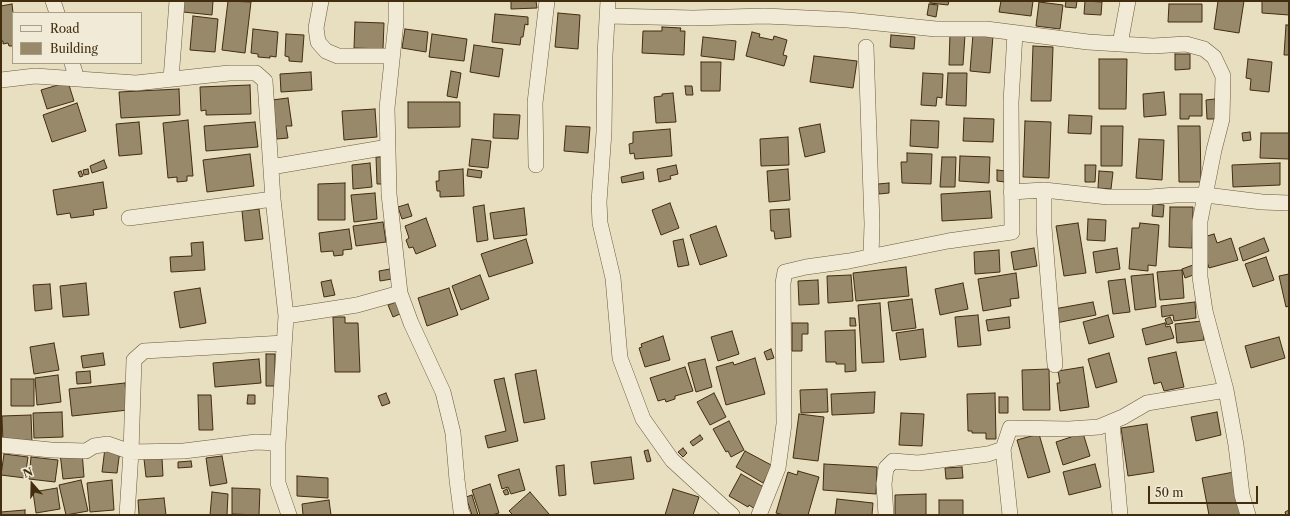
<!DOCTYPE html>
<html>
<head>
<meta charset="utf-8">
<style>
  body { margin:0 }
  #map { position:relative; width:1290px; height:516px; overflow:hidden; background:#e8dec0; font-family:"Libre Caslon Text",serif }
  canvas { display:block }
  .frame { position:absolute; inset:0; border:2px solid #422d0f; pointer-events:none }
  .legend { position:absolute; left:12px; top:12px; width:130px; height:52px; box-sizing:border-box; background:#f0ead6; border:1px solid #aa9e86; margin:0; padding:5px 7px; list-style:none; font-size:12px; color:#422d0f }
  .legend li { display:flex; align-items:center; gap:8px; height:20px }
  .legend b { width:20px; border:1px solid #aa9e86 }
  .north { position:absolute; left:12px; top:464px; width:40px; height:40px; -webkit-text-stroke:3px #f0ead6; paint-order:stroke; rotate:340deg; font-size:11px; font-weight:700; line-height:16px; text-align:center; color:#422d0f }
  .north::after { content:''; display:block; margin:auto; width:14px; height:18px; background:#422d0f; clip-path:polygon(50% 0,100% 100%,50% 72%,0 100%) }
  .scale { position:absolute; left:1148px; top:486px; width:110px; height:18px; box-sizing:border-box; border:2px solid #422d0f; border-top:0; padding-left:5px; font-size:12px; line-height:14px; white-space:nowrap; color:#422d0f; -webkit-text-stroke:3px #f0ead6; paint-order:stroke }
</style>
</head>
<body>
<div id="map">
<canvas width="1290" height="516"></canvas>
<div class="frame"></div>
<ul class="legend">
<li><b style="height:5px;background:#f0ead6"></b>Road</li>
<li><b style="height:11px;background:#98896b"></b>Building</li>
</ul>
<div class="north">N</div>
<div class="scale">50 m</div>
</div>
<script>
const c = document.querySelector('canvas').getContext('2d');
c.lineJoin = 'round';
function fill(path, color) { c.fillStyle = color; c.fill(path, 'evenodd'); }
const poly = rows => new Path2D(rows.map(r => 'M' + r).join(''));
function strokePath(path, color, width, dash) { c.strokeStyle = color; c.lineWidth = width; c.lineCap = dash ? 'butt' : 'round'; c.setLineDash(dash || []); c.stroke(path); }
const building = poly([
  [184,1,213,1,212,15,183,12,184,1],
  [228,1,251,2,245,53,222,50,228,1],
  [511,1,536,1,537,8,511,9,511,1],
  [930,1,949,1,948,5,930,3,930,1],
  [1001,1,1033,1,1031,16,999,12,1001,1],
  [1066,1,1077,1,1076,8,1065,7,1066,1],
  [1085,1,1102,2,1101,15,1084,14,1085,1],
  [1218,1,1244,1,1239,33,1214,29,1218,1],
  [1262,1,1289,1,1289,15,1262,13,1262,1],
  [1039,2,1063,5,1060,29,1036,26,1039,2],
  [12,4,13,13,13,46,9,46,8,43,3,44,3,41,1,41,1,6,12,4],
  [929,4,938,5,936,17,927,15,929,4],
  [1169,4,1202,4,1202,22,1168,22,1169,4],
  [558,13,580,15,578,49,555,47,558,13],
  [495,14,528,17,528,25,525,24,523,37,521,37,520,45,492,42,495,14],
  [193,16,218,19,215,52,190,50,193,16],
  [355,22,384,23,383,49,354,48,355,22],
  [1286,25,1289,25,1289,55,1284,55,1286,25],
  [662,27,681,28,680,31,685,31,684,55,642,53,643,31,662,31,662,27],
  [253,29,278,32,276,57,270,56,270,58,258,57,258,54,251,53,253,29],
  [405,29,428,32,426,52,402,48,405,29],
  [752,32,760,34,759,37,773,40,774,36,787,40,783,55,787,56,784,66,746,56,752,32],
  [286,34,304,35,302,62,289,61,289,57,285,56,286,34],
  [432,34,467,39,464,61,429,57,432,34],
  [950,34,965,35,963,65,949,65,950,34],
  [973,34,993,36,990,73,970,71,973,34],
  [891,35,915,37,914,49,890,47,891,35],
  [703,37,736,41,734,60,701,56,703,37],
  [474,45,503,49,499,77,470,72,474,45],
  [1033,46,1053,47,1051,101,1031,101,1033,46],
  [1175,54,1190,54,1190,69,1175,70,1175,54],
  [814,56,857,61,853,88,810,82,814,56],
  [1099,59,1127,59,1126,109,1099,109,1099,59],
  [1248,59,1272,62,1269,92,1250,90,1251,79,1246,78,1248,59],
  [701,62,721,62,720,91,701,91,701,62],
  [451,71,461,73,457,98,447,96,451,71],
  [311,72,312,90,281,92,280,74,311,72],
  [923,73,943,74,942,98,937,97,936,106,921,105,923,73],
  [948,73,967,73,966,106,946,105,948,73],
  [68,82,74,101,47,109,41,90,68,82],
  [250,85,251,114,206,115,206,110,201,111,200,87,250,85],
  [685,86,692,86,693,95,686,95,685,86],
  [179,89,180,115,121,118,119,92,179,89],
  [1164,92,1166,115,1144,117,1143,94,1164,92],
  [673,93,676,122,656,123,654,97,662,96,662,94,673,93],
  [1180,94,1202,94,1202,116,1189,116,1189,119,1180,119,1180,94],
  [288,98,292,126,286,126,288,138,277,139,272,100,288,98],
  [1215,99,1217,119,1207,119,1206,100,1215,99],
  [408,102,460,102,460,127,408,128,408,102],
  [77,103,86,131,52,142,43,115,77,103],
  [375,109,377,137,344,140,342,111,375,109],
  [494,114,520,115,518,139,493,138,494,114],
  [1069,115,1092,116,1091,134,1068,133,1069,115],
  [964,118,994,119,993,142,963,141,964,118],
  [188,120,193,176,187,176,187,181,177,182,177,177,168,178,163,123,188,120],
  [911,120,939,121,938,148,910,146,911,120],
  [1025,121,1051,122,1049,178,1023,177,1025,121],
  [139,122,142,154,119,156,116,124,139,122],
  [255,122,258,147,206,151,204,126,255,122],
  [820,124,825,152,805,157,799,128,820,124],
  [566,126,590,127,588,153,564,151,566,126],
  [1101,126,1123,126,1122,166,1101,166,1101,126],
  [1178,126,1200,126,1201,182,1179,182,1178,126],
  [670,129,672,156,635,159,634,153,630,154,629,144,633,143,633,132,670,129],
  [1250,132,1251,140,1243,141,1242,133,1250,132],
  [1261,133,1289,133,1289,159,1260,158,1261,133],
  [788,137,789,165,761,166,760,139,788,137],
  [472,139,491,141,488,168,469,166,472,139],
  [1139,139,1164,140,1162,180,1136,178,1139,139],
  [907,153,932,154,931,184,902,183,901,162,907,162,907,153],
  [250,154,254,186,207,192,203,160,250,154],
  [960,156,990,157,989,183,959,181,960,156],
  [376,157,384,157,385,184,377,184,376,157],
  [942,157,956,157,955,187,940,187,942,157],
  [104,160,107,168,92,173,90,166,104,160],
  [370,163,372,187,353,189,352,165,370,163],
  [1280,163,1280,185,1233,187,1232,165,1280,163],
  [676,165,678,174,670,176,671,179,659,182,657,169,676,165],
  [1085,165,1096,165,1095,182,1085,182,1085,165],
  [88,169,89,174,84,175,83,170,88,169],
  [463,169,464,196,440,197,440,191,437,191,436,181,439,181,439,171,463,169],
  [468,169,482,171,481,178,467,176,468,169],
  [788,169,790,200,769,202,767,171,788,169],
  [997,170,1006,171,1005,182,997,181,997,170],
  [81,171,83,176,80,177,78,172,81,171],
  [1099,171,1113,172,1111,189,1098,188,1099,171],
  [643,172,644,179,622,183,621,177,643,172],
  [103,182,107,208,93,210,94,215,71,218,70,213,57,215,53,190,103,182],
  [345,183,345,220,318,220,318,184,345,183],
  [889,183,889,193,879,194,878,184,889,183],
  [990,191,992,218,942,221,941,194,990,191],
  [375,193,377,219,354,222,351,195,375,193],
  [670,203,679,228,661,235,652,210,670,203],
  [408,204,412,216,402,219,398,207,408,204],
  [1153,204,1164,205,1163,217,1152,216,1153,204],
  [484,205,488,240,477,242,473,207,484,205],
  [1170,207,1193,207,1192,248,1169,247,1170,207],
  [524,208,527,235,494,239,490,213,524,208],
  [259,209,263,239,245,241,242,211,259,209],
  [789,209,791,237,775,239,774,231,771,231,770,210,789,209],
  [426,218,436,246,416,254,413,247,409,248,406,240,409,238,405,226,426,218],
  [1088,219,1106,220,1105,241,1087,240,1088,219],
  [383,222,386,242,356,246,353,226,383,222],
  [1078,223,1086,273,1064,276,1056,226,1078,223],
  [1140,223,1159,225,1156,266,1148,265,1148,271,1129,269,1132,228,1139,228,1140,223],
  [716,226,727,256,700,265,690,235,716,226],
  [349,229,352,249,343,250,343,255,334,256,333,251,321,252,319,233,349,229],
  [1214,234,1217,243,1231,238,1238,260,1209,268,1200,238,1214,234],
  [1264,238,1269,251,1243,261,1239,248,1264,238],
  [526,239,533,263,489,277,481,254,526,239],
  [683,239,689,265,678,267,673,241,683,239],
  [203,242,205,270,171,272,170,257,192,256,191,243,203,242],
  [1034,248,1037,266,1014,270,1011,252,1034,248],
  [1117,248,1120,269,1096,273,1093,252,1117,248],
  [999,250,1000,272,975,274,974,252,999,250],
  [1266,257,1274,280,1253,287,1245,264,1266,257],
  [1193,265,1196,274,1185,278,1182,269,1193,265],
  [906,267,909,296,856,301,853,273,906,267],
  [390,269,392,279,380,281,379,271,390,269],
  [1182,270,1184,298,1160,300,1157,272,1182,270],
  [1016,273,1019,298,1010,299,1011,306,983,311,978,279,1016,273],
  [1153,274,1156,307,1135,310,1131,276,1153,274],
  [1289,274,1289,306,1286,307,1279,276,1289,274],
  [480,275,489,299,461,310,452,286,480,275],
  [851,275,853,301,828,303,827,276,851,275],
  [1125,279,1130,312,1113,314,1108,281,1125,279],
  [331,280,335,295,324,297,321,282,331,280],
  [818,280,819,304,799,305,798,281,818,280],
  [86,283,89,315,63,317,60,286,86,283],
  [963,283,968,309,940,315,935,289,963,283],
  [50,284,52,309,35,311,33,285,50,284],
  [200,288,206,323,180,328,174,292,200,288],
  [449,288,458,315,427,326,418,298,449,288],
  [912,299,916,328,892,331,888,302,912,299],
  [396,302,400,314,393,317,388,305,396,302],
  [1093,302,1096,315,1056,323,1054,309,1093,302],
  [1195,302,1196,318,1174,321,1173,315,1162,317,1161,306,1195,302],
  [880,303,884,362,862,363,858,305,880,303],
  [978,315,981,345,958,347,955,317,978,315],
  [1108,315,1114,337,1089,344,1083,322,1108,315],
  [333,317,345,317,345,323,358,323,360,372,335,372,333,317],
  [1009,317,1010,328,988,331,986,320,1009,317],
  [1170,317,1173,323,1167,325,1165,319,1170,317],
  [850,318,855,318,856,326,850,326,850,318],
  [1202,321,1204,340,1177,343,1175,324,1202,321],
  [792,323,808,323,808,334,802,334,802,351,792,351,792,323],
  [1165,323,1166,327,1170,326,1174,338,1146,345,1142,329,1165,323],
  [923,329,926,357,900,360,896,333,923,329],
  [855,330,856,371,845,372,845,364,836,364,836,362,826,362,825,331,855,330],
  [732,331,739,354,718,361,711,337,732,331],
  [663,336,670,360,645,367,639,348,642,347,641,344,663,336],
  [1279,337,1285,358,1251,368,1245,346,1279,337],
  [54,343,59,370,34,374,30,347,54,343],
  [771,349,774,358,767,360,764,352,771,349],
  [1176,352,1184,387,1164,391,1161,382,1154,384,1148,358,1176,352],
  [103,353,105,365,83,368,81,356,103,353],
  [1109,353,1117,382,1096,388,1088,359,1109,353],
  [266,354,275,354,275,386,266,386,266,354],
  [755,358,765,394,726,405,716,367,733,362,734,365,755,358],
  [259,359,261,383,215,387,213,363,259,359],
  [705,359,712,387,696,392,688,363,705,359],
  [685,367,693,391,675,396,675,399,666,402,665,399,658,401,650,378,685,367],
  [1083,367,1089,407,1060,411,1057,383,1060,383,1058,371,1083,367],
  [1049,369,1050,410,1023,410,1022,370,1049,369],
  [536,370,545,419,524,423,515,374,536,370],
  [90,371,91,383,77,384,76,372,90,371],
  [58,375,61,402,37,405,35,378,58,375],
  [504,378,518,441,488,448,485,436,506,431,494,380,504,378],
  [11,379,34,379,34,406,11,406,11,379],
  [125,383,128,410,72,416,69,389,125,383],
  [827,389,828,412,801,413,800,390,827,389],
  [875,392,874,413,832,415,831,394,875,392],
  [386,393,390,403,382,406,378,396,386,393],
  [714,393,726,417,710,425,697,402,714,393],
  [995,393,996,439,986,439,986,433,972,433,972,431,968,431,967,394,995,393],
  [198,395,211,395,213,430,199,430,198,395],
  [248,395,255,395,255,404,247,404,248,395],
  [999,397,1008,397,1008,413,999,413,999,397],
  [62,412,63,437,34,438,33,413,62,412],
  [1217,412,1221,435,1196,441,1191,417,1217,412],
  [901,413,924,414,922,446,899,445,901,413],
  [799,414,824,417,818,461,793,458,799,414],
  [31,415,32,442,3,443,2,416,31,415],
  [729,421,744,450,731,457,728,451,726,452,713,429,729,421],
  [1147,424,1154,472,1128,476,1121,428,1147,424],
  [1083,433,1090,456,1063,465,1056,442,1083,433],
  [1039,434,1050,472,1028,478,1017,440,1039,434],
  [700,435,703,439,693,446,690,442,700,435],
  [105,448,120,450,117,473,102,472,105,448],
  [683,448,687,453,683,457,678,452,683,448],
  [648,450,651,461,647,462,644,451,648,450],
  [82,451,84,477,63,479,60,453,82,451],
  [745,451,773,466,763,483,736,467,745,451],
  [4,454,28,457,25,478,1,475,4,454],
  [222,456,227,483,210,486,206,458,222,456],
  [31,457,58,460,55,482,29,479,31,457],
  [631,457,634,479,594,484,591,462,631,457],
  [162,458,163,476,146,477,144,459,162,458],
  [191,461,192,467,178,468,178,462,191,461],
  [824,464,877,467,876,494,823,490,824,464],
  [1095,464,1101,487,1069,495,1063,472,1095,464],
  [564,465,566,495,559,496,556,466,564,465],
  [962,467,963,478,946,479,945,468,962,467],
  [519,469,525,490,511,494,508,487,502,489,498,475,519,469],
  [798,471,819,477,808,515,784,515,776,513,788,472,797,475,798,471],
  [1234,472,1242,515,1209,515,1202,478,1234,472],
  [741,474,767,489,755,509,749,505,748,507,729,496,741,474],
  [297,476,328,478,328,498,297,496,297,476],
  [81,480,88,511,66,515,59,485,81,480],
  [112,480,114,510,90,512,87,483,112,480],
  [490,484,499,513,492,515,480,515,472,490,490,484],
  [57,488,60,509,36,513,33,492,57,488],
  [232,488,260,489,259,515,232,514,232,488],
  [507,489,509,494,505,495,503,491,507,489],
  [673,489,699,497,693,515,665,515,673,489],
  [212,492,228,494,227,515,210,515,212,492],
  [530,492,549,514,548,515,513,515,509,511,530,492],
  [926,494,926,515,895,515,895,495,926,494],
  [472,495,478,515,472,515,466,497,472,495],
  [164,498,166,515,139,515,138,500,164,498],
  [837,499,873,503,872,515,835,515,837,499],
  [329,500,331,515,303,515,302,504,329,500],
  [939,500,963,500,963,515,939,515,939,500],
  [25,510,25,515,1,515,1,512,25,510],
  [1289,510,1289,515,1286,515,1285,512,1289,510]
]);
fill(building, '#98896b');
strokePath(building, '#422d0f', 1);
const minor = poly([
  [53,1,57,13],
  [321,1,316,28,318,42,326,51,338,56,392,56],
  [396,1,396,22,387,108,389,194,400,293,411,323,443,392,453,433,457,480,461,511,463,515],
  [608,1,605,55,604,132,599,202,600,223,613,278,620,358,643,419,672,460,732,515],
  [608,16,693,18,765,16,848,20,936,29,986,29,1088,42,1120,44,1153,46,1186,44,1204,49,1214,57,1223,76,1222,119,1214,150,1200,221,1200,277,1205,311,1226,390,1236,445,1242,495,1248,515],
  [1120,44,1128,1],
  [866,47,872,224,871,256],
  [72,63,77,79],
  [171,79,177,1],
  [1,80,35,76,136,83,229,73,256,73,265,81,273,199,286,316,278,443,278,483,289,515],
  [536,165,535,103,547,1],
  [271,167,388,147],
  [1044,190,1044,227,1055,365],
  [1011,192,1044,190,1108,197,1150,197,1176,195,1206,195,1262,202,1289,203],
  [129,218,273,199],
  [286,316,357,305,400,293],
  [1112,422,1120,515],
  [278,443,256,442,184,451,131,452,134,360,144,351,284,343],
  [1,445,51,450,86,451,94,446,108,444,131,452,127,515],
  [1003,449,1010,515],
  [759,515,778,468,784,424,783,283,785,272,806,267,849,261,948,241,1012,232,1011,102,1015,33],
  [886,515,884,484,886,468,893,461,918,463,988,454,1003,449,1010,428,1069,429,1099,427,1123,417,1147,403,1226,390]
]);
strokePath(minor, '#6c593b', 16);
strokePath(minor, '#f0ead6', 15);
</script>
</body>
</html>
